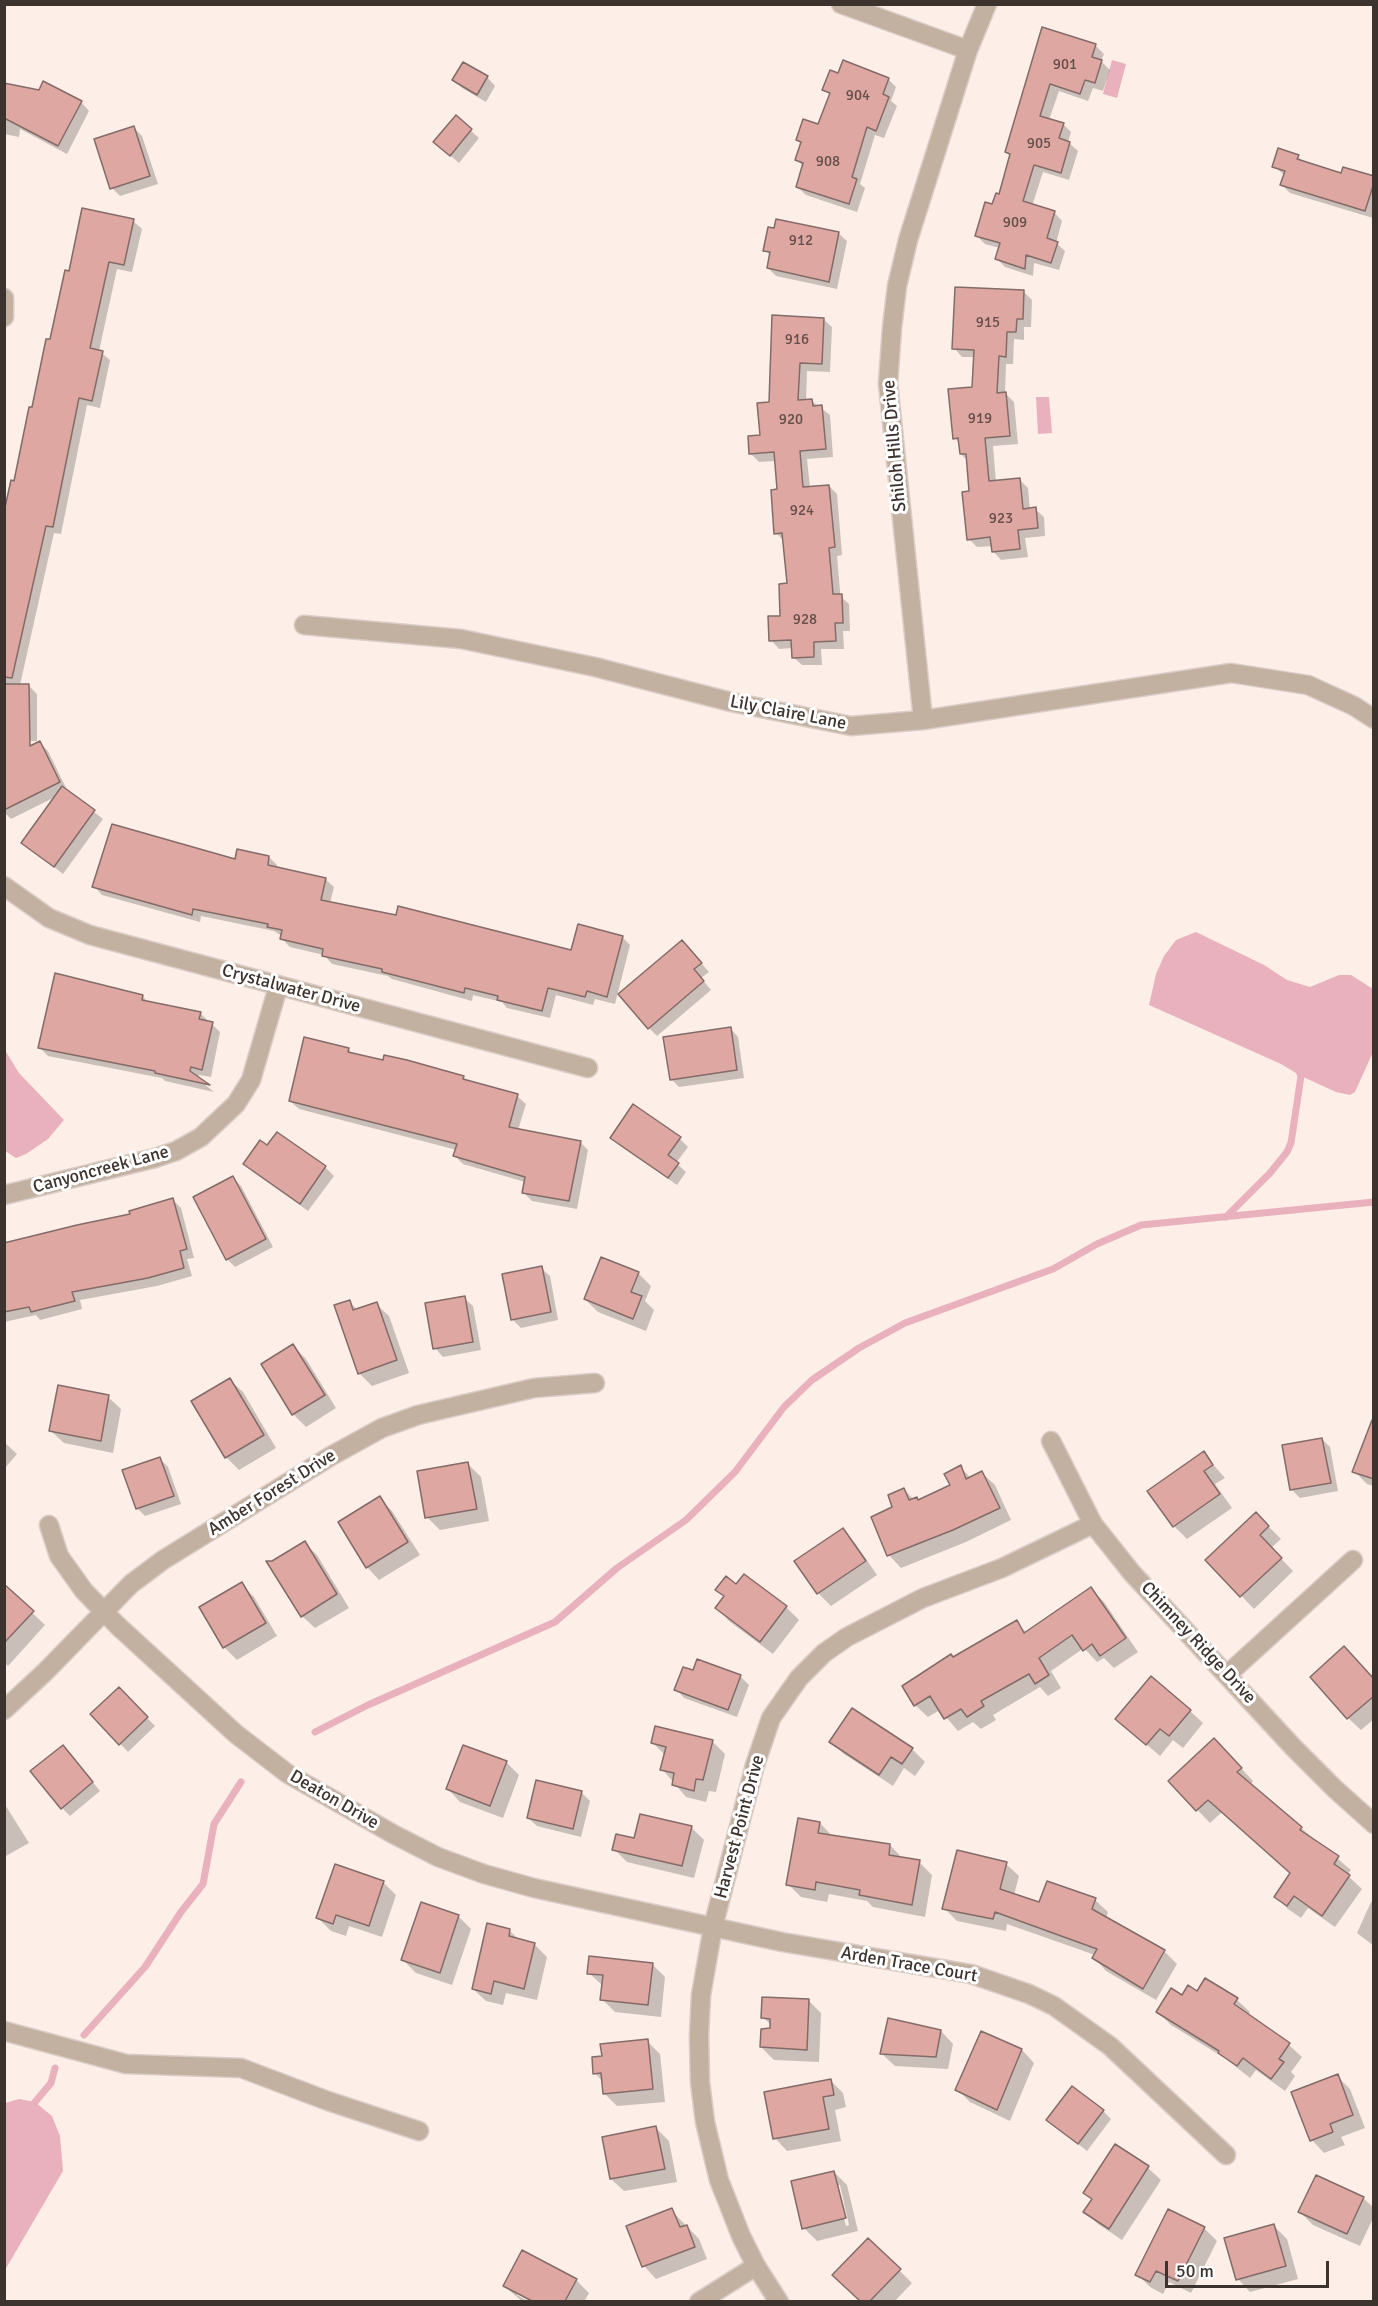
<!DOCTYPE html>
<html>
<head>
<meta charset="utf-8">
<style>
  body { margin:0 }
  #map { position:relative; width:1378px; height:2306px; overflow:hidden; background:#fdeee7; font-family:Signika,sans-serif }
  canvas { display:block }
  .frame { position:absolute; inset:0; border:6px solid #3c322e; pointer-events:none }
  .scale { position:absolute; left:1165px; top:2261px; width:164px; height:27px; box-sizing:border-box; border:3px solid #3c322e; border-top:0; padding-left:8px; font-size:18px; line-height:21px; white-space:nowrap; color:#3c322e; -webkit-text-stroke:4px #fff; paint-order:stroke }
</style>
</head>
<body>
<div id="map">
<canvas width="1378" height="2306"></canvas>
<div class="frame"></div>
<div class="scale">50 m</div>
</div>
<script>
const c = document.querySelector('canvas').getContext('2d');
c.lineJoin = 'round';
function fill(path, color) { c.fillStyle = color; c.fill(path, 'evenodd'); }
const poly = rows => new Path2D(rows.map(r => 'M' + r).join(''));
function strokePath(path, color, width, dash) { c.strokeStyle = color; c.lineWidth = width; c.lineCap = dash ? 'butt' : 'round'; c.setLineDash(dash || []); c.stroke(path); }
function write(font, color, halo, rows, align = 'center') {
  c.font = font + ' Signika,sans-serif'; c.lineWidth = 6; c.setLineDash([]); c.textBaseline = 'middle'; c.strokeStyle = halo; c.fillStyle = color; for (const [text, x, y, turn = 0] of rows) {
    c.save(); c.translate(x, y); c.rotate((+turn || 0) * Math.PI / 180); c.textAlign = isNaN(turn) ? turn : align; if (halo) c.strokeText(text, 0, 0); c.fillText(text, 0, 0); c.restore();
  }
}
fill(poly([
  [1112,60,1126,64,1117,98,1103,94],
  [1036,397,1049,397,1052,433,1038,434],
  [1196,932,1264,965,1287,980,1310,987,1339,975,1351,975,1373,989,1373,1052,1355,1092,1350,1095,1336,1092,1301,1076,1281,1064,1149,1005,1156,974,1164,956,1176,940],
  [5,1050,19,1073,64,1120,48,1139,26,1154,16,1158,5,1151],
  [19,2099,35,2102,52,2116,60,2136,63,2171,5,2270,5,2103]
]), '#e9b1bd');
fill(poly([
  [1043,28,1095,45,1104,54,1101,61,1110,70,1103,91,1093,88,1088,101,1059,91,1049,120,1063,124,1071,132,1068,142,1078,151,1069,180,1043,172,1032,206,1054,212,1062,221,1056,243,1065,251,1059,270,1034,263,1033,276,1005,267,997,259,1000,248,985,244,976,235,1000,196,1011,156,1007,152],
  [839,75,888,79,896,87,891,101,897,106,884,138,875,135,860,184,865,188,857,212,806,195,797,187,804,167,797,160,802,144,798,140,819,126,831,96,824,89],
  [487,77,495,86,486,102,462,88,454,80],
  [4,85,81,102,89,111,67,154,20,129,19,137,4,134],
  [456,117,479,138,459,163,444,150],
  [133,127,142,136,158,184,120,196,112,188],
  [1298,156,1304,163,1342,174,1374,178,1373,218,1290,193,1282,185,1285,176,1274,166],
  [133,221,142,229,132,272,117,269,99,351,110,360,100,408,87,405,61,534,54,533,20,685,28,685,37,694,37,741,4,741,4,522,70,273],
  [838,233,847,241,837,289,776,276,768,268,771,256,765,250],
  [1024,292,1032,300,1031,327,1024,327,1024,340,1014,339,1013,364,1006,364,1005,393,1014,402,1018,444,993,446,996,482,1019,479,1028,488,1030,510,1035,509,1044,517,1045,536,1025,538,1028,557,1001,560,993,551,993,546,977,547,969,539,971,493,968,461,961,454,960,444,955,438,974,388,975,357,962,357,954,348],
  [823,319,832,327,830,372,807,371,806,401,812,401,830,415,833,457,807,459,810,488,829,486,837,494,842,555,837,556,840,591,840,596,849,604,850,631,843,631,844,649,821,649,822,665,802,665,793,657,793,648,779,649,771,640,782,618,788,585,785,542,776,533,778,490,776,461,759,462,751,454,761,436,770,404],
  [39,742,48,751,68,792,103,819,63,874,23,843,57,796,11,819,4,812,4,760],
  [269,857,277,865,276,868,325,879,334,887,330,903,572,952,622,937,630,945,615,1004,595,999,593,1005,556,995,550,1018,507,1008,502,1002,473,995,472,1001,392,979,388,976,332,964,324,955,290,947,282,939,282,936,274,931,201,916,200,922,102,895,94,886],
  [690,950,709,972,701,978,711,990,657,1036,649,1028],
  [142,996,149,1003,200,1013,220,1032,211,1077,199,1075,198,1079,214,1092,165,1081,162,1078,48,1056,40,1048],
  [730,1028,738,1037,744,1078,679,1087,671,1079],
  [348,1049,354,1055,463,1077,468,1082,517,1096,526,1104,518,1130,580,1142,588,1150,577,1209,532,1201,523,1192,525,1182,463,1164,455,1156,457,1150,299,1109,290,1101],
  [634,1106,680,1139,688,1147,676,1163,686,1172,677,1185,620,1146,612,1137],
  [277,1134,325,1167,334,1176,308,1211,253,1172,245,1164,268,1147],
  [233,1178,241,1186,273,1247,235,1267,227,1259],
  [173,1200,181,1208,194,1258,187,1259,192,1276,157,1286,80,1300,82,1309,40,1320,36,1315,4,1322,4,1246,132,1215],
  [541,1268,550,1276,558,1320,521,1328,512,1319],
  [638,1273,651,1286,645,1301,654,1310,646,1331,598,1312,585,1299],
  [464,1298,473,1306,481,1350,443,1357,435,1348],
  [349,1302,358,1310,376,1304,389,1316,409,1373,372,1386,359,1373],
  [293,1346,306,1359,336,1408,306,1427,293,1414],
  [230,1380,243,1392,276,1448,239,1470,226,1457],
  [108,1397,121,1409,113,1453,64,1443,51,1431],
  [1373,1419,1374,1420,1374,1486,1367,1484,1354,1471],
  [1322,1439,1330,1447,1338,1491,1300,1498,1292,1490],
  [4,1442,17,1454,4,1469],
  [1203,1453,1225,1478,1215,1484,1232,1508,1187,1539,1174,1526,1150,1491],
  [159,1458,168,1467,181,1504,145,1516,137,1508],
  [468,1464,481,1477,489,1521,440,1530,427,1517],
  [960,1467,971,1478,982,1473,995,1485,1011,1520,966,1542,901,1568,889,1555,894,1508,904,1489,914,1500,919,1501,952,1486],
  [379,1498,392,1511,420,1555,379,1580,367,1567],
  [1256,1514,1281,1539,1271,1548,1293,1571,1254,1609,1207,1560],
  [843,1530,855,1543,877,1575,831,1606,818,1593],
  [304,1543,317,1555,349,1608,315,1628,302,1616,272,1562],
  [241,1584,254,1597,277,1636,237,1660,224,1647,201,1607],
  [4,1586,45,1625,8,1666,4,1662],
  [737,1586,786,1607,799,1620,773,1654,729,1621,717,1608,725,1597,717,1590],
  [1091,1589,1104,1602,1138,1652,1114,1668,1104,1658,1097,1662,1084,1648,1051,1671,1061,1688,1048,1696,1040,1687,993,1715,996,1720,981,1729,973,1722,958,1731,940,1710,928,1717,915,1705,954,1659,1016,1622,1027,1633],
  [693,1672,740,1676,749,1685,737,1717,684,1698,676,1689],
  [1374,1680,1374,1719,1361,1730,1348,1718],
  [119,1689,155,1726,128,1752,92,1714],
  [1190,1711,1203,1723,1183,1748,1173,1740,1160,1756,1117,1719],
  [712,1741,725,1754,716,1792,709,1791,706,1802,686,1797,662,1769,665,1755,653,1743],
  [831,1742,912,1749,925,1762,915,1776,904,1768,893,1786,844,1754],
  [1226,1752,1253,1781,1250,1785,1351,1870,1347,1875,1362,1889,1335,1927,1308,1908,1301,1918,1288,1909,1276,1897,1291,1874,1222,1812,1210,1823,1170,1781],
  [71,1755,100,1791,70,1816,62,1808],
  [506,1762,519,1775,503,1818,460,1802,448,1789],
  [581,1792,590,1801,581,1837,537,1826,528,1818],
  [4,1803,29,1843,4,1857],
  [820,1823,833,1837,890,1845,902,1858,919,1862,932,1875,925,1917,873,1907,867,1901,829,1894,827,1902,801,1897,788,1884],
  [691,1827,704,1840,694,1878,627,1862,614,1849,635,1840],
  [1006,1864,1019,1876,1014,1895,1040,1904,1095,1900,1108,1912,1106,1919,1164,1951,1177,1964,1156,2000,1106,1971,1094,1958,1095,1955,1007,1924,1006,1931,957,1921,944,1908],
  [383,1882,396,1895,382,1937,349,1926,346,1936,331,1931,318,1918],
  [1371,1902,1374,1903,1374,1946,1357,1933],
  [422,1904,459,1917,471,1929,452,1985,416,1973,403,1960],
  [509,1930,520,1941,534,1944,547,1957,537,2000,506,1993,503,2005,486,2001,473,1989],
  [653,1965,665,1977,661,2017,615,2012,602,1999,603,1986,589,1973],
  [1197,1993,1237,2000,1250,2012,1248,2015,1289,2045,1302,2057,1291,2072,1295,2076,1285,2091,1256,2070,1250,2078,1226,2059,1171,2025,1158,2012,1183,1997],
  [809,2001,821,2013,819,2062,774,2060,761,2047,771,2030,771,2025,763,2017],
  [941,2031,953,2044,948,2069,895,2066,882,2054],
  [982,2033,1022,2050,1034,2063,1010,2121,970,2102,957,2089],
  [647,2041,660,2054,665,2102,617,2106,604,2093,603,2082,595,2073],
  [1337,2076,1350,2089,1365,2128,1341,2137,1345,2145,1324,2153,1312,2140],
  [830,2080,843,2093,846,2107,835,2110,841,2141,787,2151,775,2138],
  [1103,2111,1111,2119,1087,2151,1048,2120],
  [656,2128,669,2141,677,2182,624,2191,611,2179],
  [1116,2146,1148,2168,1161,2180,1122,2240,1098,2224,1085,2211,1092,2200,1085,2193],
  [834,2172,847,2185,858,2231,817,2241,804,2228],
  [836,2185,840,2185,849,2225,846,2226],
  [1363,2198,1374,2208,1374,2216,1360,2246,1313,2225,1300,2212],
  [671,2210,699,2239,707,2259,656,2279,644,2266],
  [1274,2226,1287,2239,1298,2279,1250,2292,1238,2279],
  [1204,2228,1217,2241,1191,2293,1169,2282,1163,2294,1150,2287,1137,2274],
  [899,2270,912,2283,894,2302,861,2302,835,2275],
  [576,2280,589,2293,584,2302,535,2302,517,2292,517,2295,529,2302,523,2302,504,2286]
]), '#0003');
strokePath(poly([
  [1226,1217,1270,1173,1287,1152,1291,1143,1301,1076,1298,1069],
  [315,1732,368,1705,555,1622,617,1568,686,1520,735,1472,784,1407,812,1380,859,1348,905,1323,1053,1269,1097,1244,1141,1225,1374,1202],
  [84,2035,145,1967,181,1912,203,1884,214,1824,241,1782],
  [32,2109,35,2102,51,2083,55,2068]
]), '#e9b1bd', 7);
const building = poly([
  [1042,27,1096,44,1092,57,1102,60,1095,83,1085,80,1080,94,1050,84,1040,116,1064,123,1059,138,1070,142,1061,173,1034,165,1023,201,1055,211,1047,238,1058,242,1051,263,1026,255,1025,269,995,259,1000,243,975,236,985,202,992,204,996,193,999,194,1010,154,1005,152,1042,27],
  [843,60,889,78,883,94,889,97,876,131,867,127,852,177,857,179,849,204,796,187,803,163,795,160,801,142,796,140,803,119,818,124,830,93,822,90,830,70,838,73,843,60],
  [463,62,488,76,477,95,452,80,463,62],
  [43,81,82,101,58,146,4,118,4,83,39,90,43,81],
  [456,115,472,129,450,156,433,142,456,115],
  [134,126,150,176,110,189,94,139,134,126],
  [1278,148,1299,155,1297,159,1341,173,1343,167,1374,176,1374,183,1365,211,1280,185,1285,171,1272,167,1278,148],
  [82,208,134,219,124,265,109,262,90,348,103,351,92,401,79,398,53,527,46,526,12,678,4,677,4,512,11,480,14,481,29,407,32,407,46,339,50,339,65,270,69,271,82,208],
  [776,219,839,232,829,282,767,268,770,252,763,251,768,227,774,228,776,219],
  [955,287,1024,290,1023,319,1017,319,1016,332,1007,332,1006,357,999,356,997,393,1006,392,1010,436,985,438,989,481,1020,478,1023,509,1036,507,1038,528,1018,530,1020,549,992,552,990,537,967,540,962,492,969,491,966,454,960,454,958,438,953,439,948,389,972,387,974,350,952,349,955,287],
  [772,315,824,318,822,364,800,363,798,400,812,399,813,406,822,405,826,449,800,451,803,487,829,485,835,547,829,548,832,582,833,594,842,594,843,623,835,623,836,641,814,642,814,657,792,658,791,640,769,641,768,616,780,616,779,584,787,583,782,533,774,534,771,490,777,489,774,452,749,454,748,436,760,435,757,403,769,402,772,315],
  [4,684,29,684,30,746,40,741,60,782,4,810,4,684],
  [62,786,95,810,54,867,21,843,62,786],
  [112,824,235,859,237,849,269,856,268,865,326,878,321,900,396,915,398,906,571,950,578,924,623,936,607,997,587,991,585,997,548,988,542,1011,497,1000,498,996,465,988,464,993,382,972,382,969,322,956,323,949,280,939,282,930,267,927,268,924,193,909,192,915,92,887,112,824],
  [682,940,702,963,694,969,704,981,648,1029,618,994,682,940],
  [55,973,143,995,142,1000,201,1012,199,1019,213,1022,202,1070,191,1067,190,1071,210,1085,155,1073,155,1071,38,1048,55,973],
  [731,1027,737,1070,670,1080,663,1037,731,1027],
  [304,1037,349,1048,348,1052,383,1060,384,1055,407,1060,464,1076,463,1079,518,1094,509,1127,581,1141,569,1201,522,1193,525,1177,453,1156,457,1144,289,1101,304,1037],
  [633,1104,681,1137,668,1155,679,1163,668,1178,610,1138,633,1104],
  [277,1132,326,1166,300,1204,243,1164,260,1140,267,1145,277,1132],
  [233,1176,266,1239,226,1260,193,1197,233,1176],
  [173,1198,187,1249,180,1251,184,1268,148,1278,72,1292,75,1301,31,1312,29,1307,4,1312,4,1243,77,1225,130,1214,129,1211,173,1198],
  [601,1257,639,1272,631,1292,642,1296,633,1319,584,1299,601,1257],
  [542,1266,551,1312,511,1320,502,1274,542,1266],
  [465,1296,473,1342,433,1349,425,1303,465,1296],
  [350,1300,353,1310,377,1302,397,1360,358,1374,334,1305,350,1300],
  [293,1344,325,1395,292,1415,261,1364,293,1344],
  [230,1378,264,1435,225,1458,191,1401,230,1378],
  [58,1385,109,1395,101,1441,49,1431,58,1385],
  [1372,1420,1374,1420,1374,1479,1352,1472,1372,1420],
  [1322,1438,1331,1483,1290,1490,1282,1445,1322,1438],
  [1204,1451,1213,1465,1204,1471,1220,1494,1173,1527,1147,1491,1204,1451],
  [160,1457,174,1496,136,1509,122,1470,160,1457],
  [468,1462,477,1509,425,1518,417,1471,468,1462],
  [961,1465,966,1479,982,1471,1000,1508,953,1530,887,1556,871,1517,892,1507,888,1495,904,1488,909,1500,917,1497,918,1500,950,1485,944,1474,961,1465],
  [380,1496,408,1542,366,1568,338,1522,380,1496],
  [1256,1512,1269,1526,1260,1535,1282,1558,1240,1597,1205,1560,1256,1512],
  [843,1528,866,1561,817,1594,794,1561,843,1528],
  [305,1541,337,1594,301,1617,266,1561,272,1561,305,1541],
  [744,1574,787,1606,760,1642,715,1608,724,1596,715,1590,726,1576,736,1584,744,1574],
  [242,1582,266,1623,223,1648,199,1607,242,1582],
  [4,1584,34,1611,4,1643,4,1584],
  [1091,1587,1126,1638,1100,1656,1092,1644,1083,1651,1072,1635,1039,1658,1049,1675,1035,1684,1029,1674,981,1701,984,1706,967,1717,961,1709,944,1719,930,1696,914,1706,902,1686,951,1654,953,1657,1017,1620,1024,1633,1091,1587],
  [1344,1646,1374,1679,1374,1696,1347,1719,1310,1677,1344,1646],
  [697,1659,741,1675,728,1710,674,1690,683,1667,693,1670,697,1659],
  [1151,1676,1191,1710,1169,1736,1160,1729,1146,1745,1115,1719,1151,1676],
  [119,1687,148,1717,119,1745,90,1714,119,1687],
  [852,1708,913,1748,902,1764,891,1757,879,1775,829,1742,852,1708],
  [655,1726,713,1740,703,1780,696,1779,694,1791,672,1785,674,1773,660,1770,666,1747,651,1743,655,1726],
  [1214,1738,1242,1768,1237,1772,1302,1827,1300,1830,1339,1856,1334,1864,1350,1875,1322,1916,1294,1896,1287,1906,1274,1897,1290,1873,1208,1800,1196,1811,1168,1781,1214,1738],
  [63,1745,93,1782,61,1809,30,1771,63,1745],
  [463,1745,507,1761,490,1806,446,1789,463,1745],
  [536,1780,582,1791,573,1829,527,1818,536,1780],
  [640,1814,692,1826,682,1866,612,1850,616,1834,634,1838,640,1814],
  [798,1818,820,1822,818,1833,890,1844,889,1855,920,1860,912,1905,859,1895,860,1890,816,1882,815,1890,786,1885,798,1818],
  [957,1850,1007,1862,1000,1889,1039,1902,1047,1881,1096,1898,1092,1909,1165,1950,1143,1989,1092,1958,1097,1949,995,1912,993,1919,942,1909,957,1850],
  [335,1864,384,1881,369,1926,336,1915,333,1924,316,1918,335,1864],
  [421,1902,459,1915,440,1973,401,1960,421,1902],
  [487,1923,510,1929,509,1936,535,1943,524,1989,494,1981,491,1994,472,1989,487,1923],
  [589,1956,653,1963,648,2005,600,2000,603,1975,587,1974,589,1956],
  [1205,1978,1238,1998,1234,2004,1290,2043,1279,2059,1284,2062,1271,2079,1243,2058,1237,2066,1218,2053,1219,2051,1156,2012,1171,1988,1182,1995,1188,1985,1197,1991,1205,1978],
  [762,1997,809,1999,807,2050,760,2047,761,2029,770,2028,770,2019,761,2018,762,1997],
  [888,2018,941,2030,936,2057,880,2054,888,2018],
  [981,2031,1022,2049,997,2110,955,2090,981,2031],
  [648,2039,653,2089,603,2094,601,2073,593,2074,592,2057,602,2056,600,2044,648,2039],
  [1338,2074,1353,2115,1330,2124,1333,2132,1310,2141,1291,2092,1338,2074],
  [831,2079,834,2095,823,2097,829,2129,773,2139,764,2092,831,2079],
  [1072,2086,1104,2110,1078,2144,1046,2120,1072,2086],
  [656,2126,665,2169,610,2179,602,2137,656,2126],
  [1115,2144,1149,2166,1109,2229,1083,2212,1092,2199,1083,2193,1115,2144],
  [834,2171,846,2218,802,2229,791,2181,834,2171],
  [1316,2175,1364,2197,1347,2234,1298,2212,1316,2175],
  [672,2208,680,2227,687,2225,695,2247,642,2267,626,2226,672,2208],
  [1168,2209,1205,2227,1178,2281,1156,2271,1150,2282,1135,2275,1168,2209],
  [1274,2224,1286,2266,1236,2280,1224,2238,1274,2224],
  [868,2238,901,2269,870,2301,860,2301,832,2275,868,2238],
  [522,2250,577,2279,565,2301,532,2301,503,2286,522,2250]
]);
fill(building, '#dfa7a1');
strokePath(building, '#836b68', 1.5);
const minor = poly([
  [841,4,968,50],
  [4,298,4,317],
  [304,625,461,639,595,667,731,702,851,726,923,720,1231,673,1308,685,1354,706,1374,719],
  [923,720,888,383,892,328,897,286,908,240,968,50,987,4],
  [4,886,49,918,90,935,588,1068],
  [4,1195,155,1158,176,1151,201,1137,236,1104,251,1080,278,987],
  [1051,1441,1093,1524,1132,1573,1293,1747,1335,1789,1374,1824],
  [49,1525,59,1556,84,1591,118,1626,236,1734,288,1774,393,1834,438,1857,484,1874,534,1888,782,1942,971,1974,1029,1994,1054,2006,1110,2046,1226,2155],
  [1228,1674,1353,1560],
  [4,1710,45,1672,131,1584,163,1560,331,1456,382,1428,418,1415,534,1388,595,1383],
  [4,2031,126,2064,241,2068,328,2101,419,2131],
  [699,2302,756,2266],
  [779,2302,756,2266,741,2236,719,2180,705,2122,700,2082,699,2035,701,1995,713,1927,755,1765,771,1718,799,1678,824,1653,847,1637,923,1598,1002,1568,1093,1524]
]);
strokePath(minor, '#daccc6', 21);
strokePath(minor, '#c2b1a1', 18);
write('15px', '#654f4b', null, [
  ["901",1065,65],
  ["904",858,96],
  ["905",1039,144],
  ["908",828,162],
  ["909",1015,223],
  ["912",801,241],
  ["915",988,323],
  ["916",797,340],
  ["919",980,419],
  ["920",791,420],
  ["924",802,511],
  ["923",1001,519],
  ["928",805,620]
]);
write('18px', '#3c322e', '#fff', [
  ["Shiloh Hills Drive",895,446,-95],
  ["Lily Claire Lane",788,713,11],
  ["Crystalwater Drive",291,989,15],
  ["Canyoncreek Lane",101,1170,-15],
  ["Amber Forest Drive",272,1493,-32],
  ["Chimney Ridge Drive",1198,1643,47],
  ["Deaton Drive",334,1800,30],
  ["Harvest Point Drive",740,1827,-75],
  ["Arden Trace Court",909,1965,10]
]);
</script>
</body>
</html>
